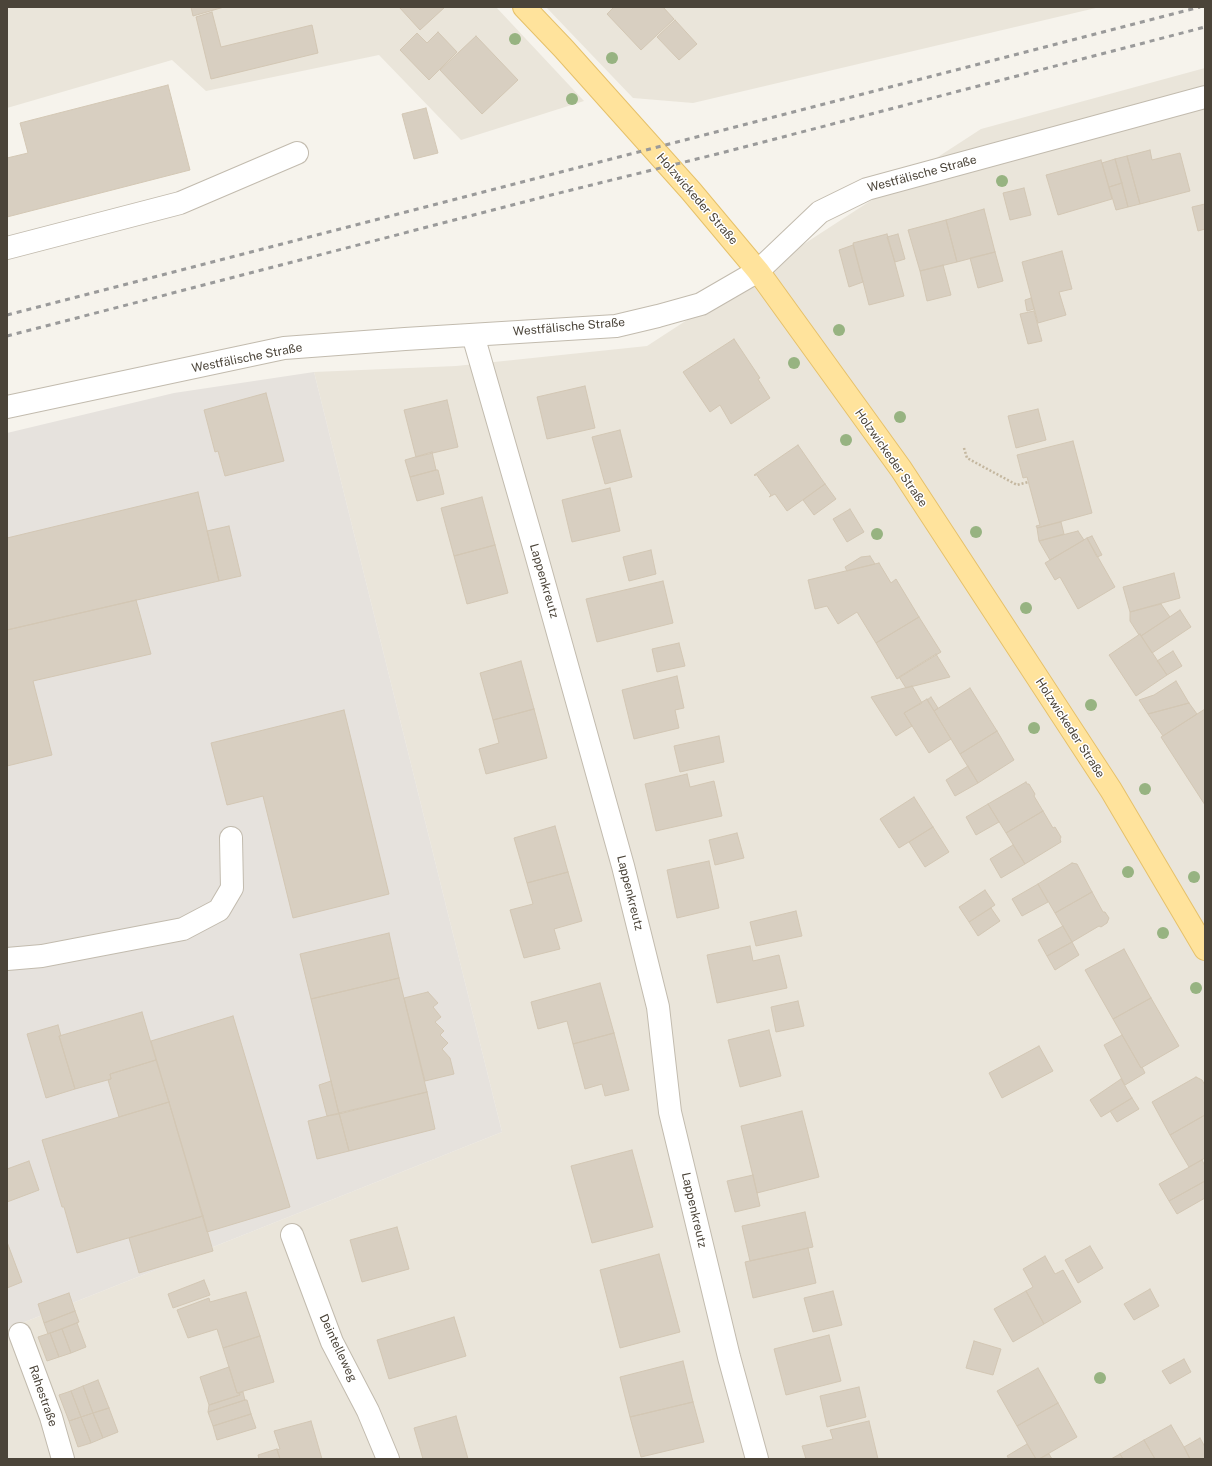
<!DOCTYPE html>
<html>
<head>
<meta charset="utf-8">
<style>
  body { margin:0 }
  #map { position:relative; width:1212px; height:1466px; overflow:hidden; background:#f6f3ec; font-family:"Public Sans",sans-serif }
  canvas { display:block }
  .frame { position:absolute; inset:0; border:8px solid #4b4439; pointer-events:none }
</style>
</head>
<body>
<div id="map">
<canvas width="1212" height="1466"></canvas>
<div class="frame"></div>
</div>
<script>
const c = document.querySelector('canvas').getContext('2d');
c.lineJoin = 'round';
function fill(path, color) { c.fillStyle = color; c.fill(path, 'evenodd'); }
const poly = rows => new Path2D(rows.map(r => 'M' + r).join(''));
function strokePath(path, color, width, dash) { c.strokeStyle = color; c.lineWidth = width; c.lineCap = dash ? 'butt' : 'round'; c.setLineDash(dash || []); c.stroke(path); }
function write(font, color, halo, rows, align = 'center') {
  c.font = font + ' "Public Sans",sans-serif'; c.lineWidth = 3; c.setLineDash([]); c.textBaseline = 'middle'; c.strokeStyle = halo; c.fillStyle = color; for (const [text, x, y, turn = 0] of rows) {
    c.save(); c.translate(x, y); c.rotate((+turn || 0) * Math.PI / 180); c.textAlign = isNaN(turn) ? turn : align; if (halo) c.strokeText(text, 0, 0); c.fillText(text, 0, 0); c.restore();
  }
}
fill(poly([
  [7,7,496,7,584,101,461,140,379,55,206,91,172,60,7,108],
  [546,7,1100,7,693,103,633,98],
  [1205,68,1205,1459,7,1459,7,1329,502,1132,314,372,456,366,647,346,981,129]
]), '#eae5da');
fill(poly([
  [314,372,502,1132,7,1329,7,433,174,393]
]), '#e6e2dd');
const building = poly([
  [191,7,224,7,193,16,191,7],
  [399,7,445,7,420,30,399,7],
  [614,7,663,7,674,19,641,50,607,14,614,7],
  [212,12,221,47,312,25,318,53,211,79,196,17,212,12],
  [675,20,697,44,679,60,657,37,675,20],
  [438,32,457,52,429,80,400,50,417,33,427,43,438,32],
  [476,36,518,80,482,114,440,70,476,36],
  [168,85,190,170,7,217,7,158,28,153,20,123,168,85],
  [426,108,438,153,414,159,402,114,426,108],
  [1150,150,1152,160,1180,153,1190,191,1140,204,1127,156,1150,150],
  [1127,156,1140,204,1128,207,1115,159,1127,156],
  [1115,159,1122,183,1109,187,1102,163,1115,159],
  [1101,160,1112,199,1058,215,1046,175,1101,160],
  [1122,183,1128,207,1116,210,1109,187,1122,183],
  [1024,188,1031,215,1010,220,1003,193,1024,188],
  [1205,204,1205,229,1198,231,1192,207,1205,204],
  [984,209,995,252,957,262,946,220,984,209],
  [946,220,957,262,920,271,908,230,946,220],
  [887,234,904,296,869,305,853,243,887,234],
  [898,234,905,259,895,262,887,237,898,234],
  [853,245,863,282,849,287,839,250,853,245],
  [1062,251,1072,289,1059,292,1066,315,1038,323,1022,262,1062,251],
  [995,252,1003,281,978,288,970,258,995,252],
  [943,265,951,295,927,301,920,271,943,265],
  [1031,298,1034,309,1027,311,1025,300,1031,298],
  [1034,311,1042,341,1028,344,1020,314,1034,311],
  [734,339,760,378,758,379,770,398,731,424,720,405,710,412,683,372,734,339],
  [585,386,595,428,547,439,537,397,585,386],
  [266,393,284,461,225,476,218,451,215,452,204,410,266,393],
  [447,400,458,447,416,457,404,410,447,400],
  [1038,409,1046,440,1016,448,1008,416,1038,409],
  [620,430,632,477,605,484,592,437,620,430],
  [1073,441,1092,513,1037,528,1036,526,1040,525,1027,477,1023,478,1017,455,1073,441],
  [798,445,825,484,787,511,775,494,769,497,771,495,756,474,755,476,754,475,798,445],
  [432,452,436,470,410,477,405,460,432,452],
  [436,470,438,470,444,494,417,501,410,477,436,470],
  [825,484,836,499,814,515,803,500,825,484],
  [610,488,620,531,572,542,562,500,610,488],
  [198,492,219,581,7,630,7,538,198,492],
  [482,497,495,545,454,556,441,508,482,497],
  [850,509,864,532,847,542,833,519,850,509],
  [1061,522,1064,534,1039,541,1037,528,1061,522],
  [229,526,241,576,219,581,207,531,229,526],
  [1078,531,1084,540,1050,560,1039,541,1078,531],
  [1092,536,1102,555,1097,557,1087,538,1092,536],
  [1087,538,1115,587,1078,609,1060,577,1055,580,1045,563,1087,538],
  [495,545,508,593,467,604,454,556,495,545],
  [651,550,656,574,629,581,623,557,651,550],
  [870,556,875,564,847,571,845,567,861,557,870,556],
  [879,563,891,583,896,579,919,617,876,643,857,612,838,624,827,606,815,609,808,580,879,563],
  [1174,573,1180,598,1130,612,1123,587,1174,573],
  [663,581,673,623,597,642,586,599,663,581],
  [136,600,151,654,33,681,52,755,7,766,7,630,136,600],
  [1161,604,1170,617,1141,636,1140,634,1139,635,1130,621,1130,612,1161,604],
  [1180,610,1191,627,1152,653,1141,636,1180,610],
  [919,617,941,652,897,679,876,643,919,617],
  [1140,634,1167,675,1136,696,1109,655,1140,634],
  [679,643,685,666,657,672,652,649,679,643],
  [1173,651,1182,666,1167,675,1157,661,1173,651],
  [936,654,950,677,906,688,899,677,936,654],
  [521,661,534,709,493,720,480,673,521,661],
  [677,676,684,708,675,710,679,728,634,739,622,690,677,676],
  [1176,681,1189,703,1148,714,1139,700,1154,695,1176,681],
  [912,686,922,703,904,713,912,726,896,736,871,697,912,686],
  [970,688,997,731,960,754,934,711,970,688],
  [931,697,938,708,934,711,927,700,931,697],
  [927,699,951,739,929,753,904,713,927,699],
  [1189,703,1197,714,1163,736,1148,714,1189,703],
  [534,709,547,758,486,774,479,749,499,743,493,720,534,709],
  [1205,709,1205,805,1161,737,1205,709],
  [344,710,389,894,293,918,263,796,227,805,211,743,344,710],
  [997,731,1014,760,978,783,960,754,997,731],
  [719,736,724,762,680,772,674,746,719,736],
  [968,766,978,783,955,796,946,780,968,766],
  [687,774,690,787,714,781,722,816,656,831,645,784,687,774],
  [1026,782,1027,784,1029,784,1035,794,1034,796,1043,811,1006,833,988,804,1026,782],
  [914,797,933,827,899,848,880,819,914,797],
  [988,804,999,822,976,835,966,817,988,804],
  [1043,811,1053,828,1055,827,1061,837,1060,839,1061,842,1025,864,1006,833,1043,811],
  [555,826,568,872,527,883,514,838,555,826],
  [933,827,949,852,925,867,909,842,933,827],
  [737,833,744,858,715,865,709,840,737,833],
  [1013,845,1025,864,1001,878,990,859,1013,845],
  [709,861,719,908,677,918,667,870,709,861],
  [1072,863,1077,864,1092,892,1055,913,1038,884,1072,863],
  [568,872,582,921,554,929,560,949,524,958,510,910,533,904,527,883,568,872],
  [1038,884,1048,902,1022,916,1012,899,1038,884],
  [985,890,995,905,969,922,959,907,985,890],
  [1092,892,1103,912,1105,912,1109,918,1107,923,1101,927,1099,926,1072,942,1055,913,1092,892],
  [991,908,1000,921,978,936,969,922,991,908],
  [796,911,802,936,756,946,750,922,796,911],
  [1063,926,1072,942,1047,956,1038,940,1063,926],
  [389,933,399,978,311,999,300,954,389,933],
  [1072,942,1079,955,1055,970,1047,956,1072,942],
  [750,946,753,961,779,955,787,988,717,1003,707,955,750,946],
  [1124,949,1151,998,1113,1019,1085,970,1124,949],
  [399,978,427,1092,339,1114,311,999,399,978],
  [600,983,614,1033,573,1044,567,1021,538,1029,531,1002,600,983],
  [428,992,438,1003,433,1007,441,1017,435,1022,444,1031,440,1035,448,1043,442,1049,450,1058,454,1074,425,1081,404,998,428,992],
  [1151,998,1179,1046,1141,1068,1113,1019,1151,998],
  [798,1001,804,1026,776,1032,771,1007,798,1001],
  [142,1012,156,1060,110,1074,111,1079,75,1089,59,1036,142,1012],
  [233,1016,290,1207,207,1232,151,1041,233,1016],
  [58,1025,61,1036,59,1036,75,1089,46,1098,27,1034,58,1025],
  [769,1030,781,1076,740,1087,728,1040,769,1030],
  [614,1033,629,1090,605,1096,602,1084,585,1089,573,1044,614,1033],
  [1122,1035,1141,1068,1142,1067,1145,1073,1125,1085,1104,1045,1122,1035],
  [1039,1046,1053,1071,1002,1098,989,1073,1039,1046],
  [156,1060,169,1102,119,1117,108,1080,111,1079,110,1074,156,1060],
  [1196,1077,1202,1080,1205,1085,1205,1115,1170,1135,1152,1102,1196,1077],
  [1121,1079,1132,1098,1101,1117,1090,1100,1121,1079],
  [331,1081,339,1114,327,1116,319,1085,331,1081],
  [427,1092,435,1129,349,1151,339,1113,427,1092],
  [1132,1098,1139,1109,1117,1122,1110,1111,1132,1098],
  [169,1102,203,1216,77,1253,64,1207,62,1207,42,1140,169,1102],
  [802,1111,819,1177,757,1193,741,1126,802,1111],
  [339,1113,349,1151,317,1159,308,1121,339,1113],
  [1205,1115,1205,1158,1189,1167,1170,1135,1205,1115],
  [632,1150,653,1227,592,1243,571,1166,632,1150],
  [1202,1160,1205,1166,1205,1181,1169,1201,1159,1184,1202,1160],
  [29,1161,39,1190,7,1202,7,1169,29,1161],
  [753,1175,760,1206,735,1212,727,1181,753,1175],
  [1205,1181,1205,1198,1177,1214,1169,1201,1205,1181],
  [805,1212,813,1247,750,1261,742,1226,805,1212],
  [203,1216,213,1251,139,1273,129,1238,203,1216],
  [397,1227,409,1269,362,1282,350,1240,397,1227],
  [7,1242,22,1282,7,1288,7,1242],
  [1090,1246,1103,1268,1078,1283,1065,1260,1090,1246],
  [808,1248,816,1283,753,1298,745,1262,808,1248],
  [659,1254,680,1332,620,1348,600,1270,659,1254],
  [1045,1256,1055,1274,1063,1270,1081,1302,1044,1324,1026,1291,1033,1287,1023,1269,1045,1256],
  [204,1280,210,1295,173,1308,168,1294,204,1280],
  [1150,1289,1159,1306,1134,1320,1124,1304,1150,1289],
  [833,1291,842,1325,813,1332,804,1298,833,1291],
  [1026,1291,1044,1324,1013,1342,994,1309,1026,1291],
  [246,1292,260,1336,223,1348,217,1329,188,1338,177,1310,209,1298,210,1302,246,1292],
  [69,1293,75,1311,44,1323,38,1304,69,1293],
  [75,1311,79,1322,48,1334,44,1323,75,1311],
  [454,1317,466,1356,389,1379,377,1340,454,1317],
  [77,1323,86,1347,71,1353,62,1329,77,1323],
  [62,1329,71,1353,59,1357,50,1333,62,1329],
  [50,1333,59,1357,47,1361,38,1337,50,1333],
  [829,1335,841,1381,786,1395,774,1349,829,1335],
  [260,1336,274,1382,237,1393,223,1348,260,1336],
  [974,1341,1001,1349,993,1375,966,1368,974,1341],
  [1184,1359,1191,1372,1170,1384,1162,1371,1184,1359],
  [683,1361,693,1402,630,1417,620,1377,683,1361],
  [229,1367,237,1393,239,1393,240,1395,209,1405,200,1377,229,1367],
  [1038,1368,1058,1403,1017,1426,997,1391,1038,1368],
  [98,1380,109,1408,93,1413,83,1386,98,1380],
  [83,1386,93,1413,81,1417,71,1391,83,1386],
  [859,1387,866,1417,827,1427,820,1396,859,1387],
  [71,1391,81,1417,69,1421,59,1395,71,1391],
  [243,1392,245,1400,208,1412,209,1405,240,1395,239,1393,243,1392],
  [245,1400,247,1400,251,1414,213,1426,208,1412,245,1400],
  [693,1402,704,1442,641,1457,630,1417,693,1402],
  [1058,1403,1077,1437,1039,1459,1036,1459,1017,1426,1058,1403],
  [109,1408,118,1432,103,1438,93,1413,109,1408],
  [93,1413,103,1438,91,1443,81,1417,93,1413],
  [251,1414,256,1428,217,1440,213,1426,251,1414],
  [456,1416,468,1459,423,1459,414,1428,456,1416],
  [81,1417,91,1443,78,1447,69,1421,81,1417],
  [311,1421,322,1459,280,1459,277,1450,280,1449,274,1431,311,1421],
  [869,1421,878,1459,806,1459,802,1446,833,1439,830,1430,869,1421],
  [1171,1425,1184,1447,1190,1459,1155,1459,1144,1440,1171,1425],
  [1200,1438,1205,1447,1205,1459,1190,1459,1184,1447,1200,1438],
  [1144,1440,1155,1459,1123,1459,1120,1454,1144,1440],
  [1027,1444,1036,1459,1009,1459,1007,1456,1027,1444],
  [277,1449,280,1459,259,1459,258,1455,277,1449],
  [1049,1454,1052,1459,1039,1459,1049,1454],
  [1120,1454,1123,1459,1111,1459,1120,1454]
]);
fill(building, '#d8cfc1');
strokePath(building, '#d3c7b4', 1);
const minor = poly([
  [7,248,180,203,297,153],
  [473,335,534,547,623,866,658,1007,670,1112,729,1357,757,1459],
  [7,407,284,348,405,339,616,326,658,316,701,304,758,271,820,212,867,189,1205,97],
  [7,959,42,956,183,929,219,910,232,888,231,838],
  [292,1235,332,1342,368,1411,388,1459],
  [20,1334,51,1417,63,1459]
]);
const major = poly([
  [524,7,564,49,691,191,758,271,901,469,990,605,1111,790,1205,949]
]);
strokePath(minor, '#c2bbae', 24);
strokePath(major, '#e6c16a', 24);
strokePath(poly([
  [964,448,967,458,1017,485,1028,482]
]), '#c4b79f', 2.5, [2, 2]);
strokePath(minor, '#fff', 22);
strokePath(major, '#ffe39c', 22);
strokePath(poly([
  [7,315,1200,7],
  [7,336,543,197,725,152,1205,27]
]), '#9a9a9a', 3, [5, 5]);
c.fillStyle = '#97b381';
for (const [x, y] of [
  [515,39],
  [612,58],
  [572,99],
  [1002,181],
  [839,330],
  [794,363],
  [900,417],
  [846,440],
  [976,532],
  [877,534],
  [1026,608],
  [1091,705],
  [1034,728],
  [1145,789],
  [1128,872],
  [1194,877],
  [1163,933],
  [1196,988],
  [1100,1378]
]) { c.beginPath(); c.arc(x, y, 6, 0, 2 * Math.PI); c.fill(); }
write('12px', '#4b4439', '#fff', [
  ["Westfälische Straße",922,174,-15],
  ["Holzwickeder Straße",697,199,49],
  ["Westfälische Straße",569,327,-5],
  ["Westfälische Straße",247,358,-11],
  ["Holzwickeder Straße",891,458,55],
  ["Lappenkreutz",544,581,74],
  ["Holzwickeder Straße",1070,728,57],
  ["Lappenkreutz",630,893,76],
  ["Lappenkreutz",694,1210,77],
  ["Deintelleweg",338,1348,65],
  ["Rahestraße",43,1396,71]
]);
</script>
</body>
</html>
